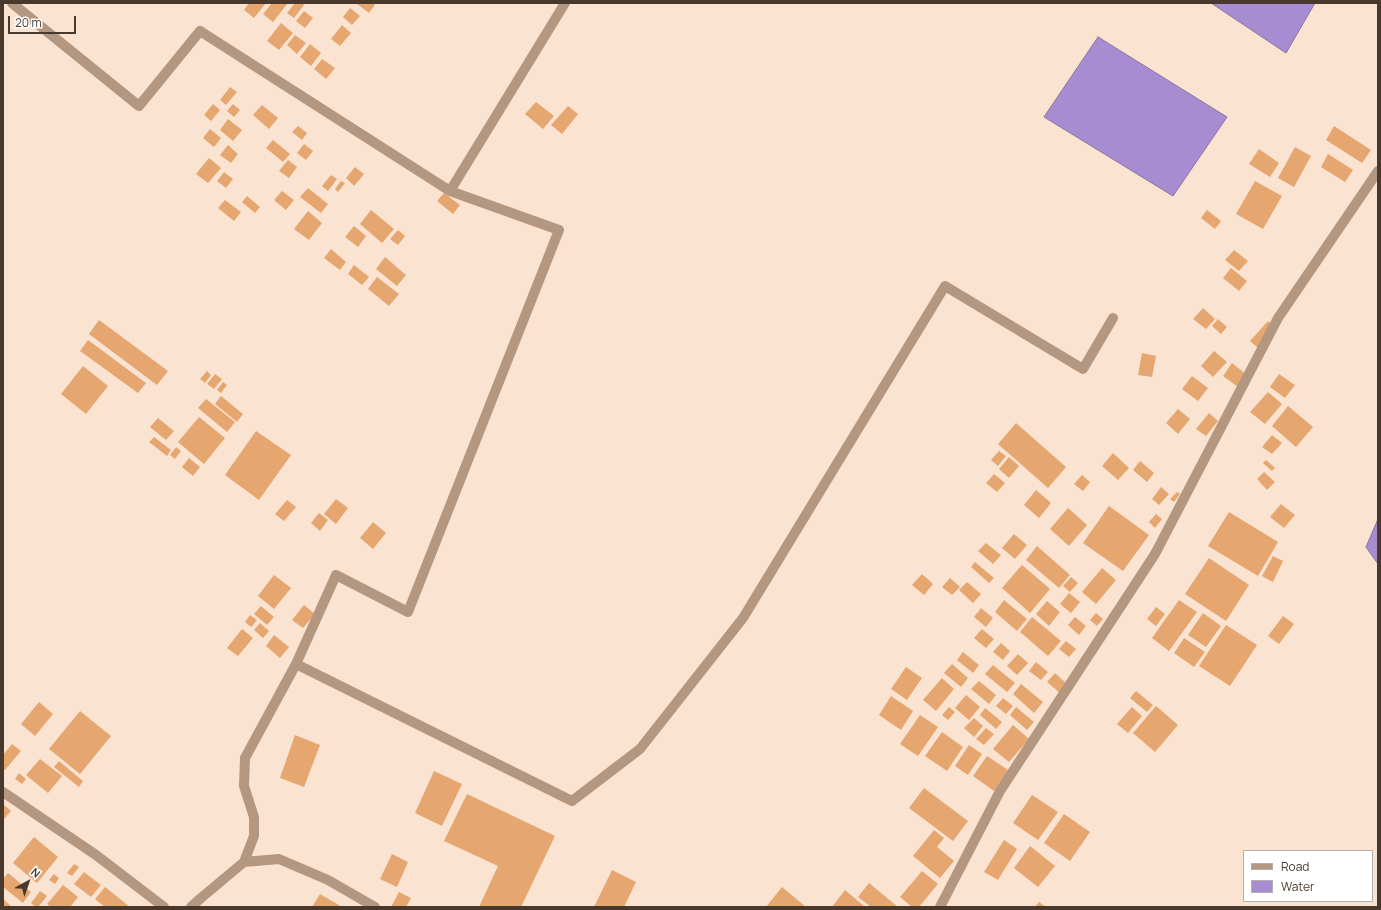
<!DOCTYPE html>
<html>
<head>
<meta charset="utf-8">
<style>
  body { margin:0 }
  #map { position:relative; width:1381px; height:910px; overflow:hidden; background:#fae3d0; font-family:Manrope,sans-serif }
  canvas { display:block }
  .frame { position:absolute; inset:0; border:4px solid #48392c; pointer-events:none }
  .legend { position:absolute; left:1243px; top:850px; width:130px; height:52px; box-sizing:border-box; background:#fff; border:1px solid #b6b0ab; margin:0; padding:5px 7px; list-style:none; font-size:12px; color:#48392c }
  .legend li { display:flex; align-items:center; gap:8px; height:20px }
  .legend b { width:20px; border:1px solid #b6b0ab }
  .north { position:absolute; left:8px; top:862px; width:40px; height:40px; -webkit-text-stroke:3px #fff; paint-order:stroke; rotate:40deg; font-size:11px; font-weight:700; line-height:16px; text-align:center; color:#48392c }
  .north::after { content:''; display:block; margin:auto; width:14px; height:18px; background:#48392c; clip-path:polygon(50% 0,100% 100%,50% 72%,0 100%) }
  .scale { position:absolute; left:8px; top:16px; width:68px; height:18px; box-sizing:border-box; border:2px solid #48392c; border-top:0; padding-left:5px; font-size:12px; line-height:14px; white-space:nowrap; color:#48392c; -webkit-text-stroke:3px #fff; paint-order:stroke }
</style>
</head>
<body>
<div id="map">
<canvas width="1381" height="910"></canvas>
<div class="frame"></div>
<ul class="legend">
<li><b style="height:5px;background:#b39780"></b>Road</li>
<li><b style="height:11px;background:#a78cd1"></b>Water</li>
</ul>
<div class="north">N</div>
<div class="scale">20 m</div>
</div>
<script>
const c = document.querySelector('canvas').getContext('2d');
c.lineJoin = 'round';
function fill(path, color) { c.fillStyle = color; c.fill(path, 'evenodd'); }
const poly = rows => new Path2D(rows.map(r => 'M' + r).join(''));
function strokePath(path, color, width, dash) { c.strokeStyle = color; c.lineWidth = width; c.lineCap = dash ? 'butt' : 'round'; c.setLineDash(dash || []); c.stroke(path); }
const water = poly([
  [1211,3,1315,3,1286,53,1211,3],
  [1098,37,1227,117,1173,196,1044,117,1098,37],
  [1378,519,1378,564,1366,547,1378,519]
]);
fill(water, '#a78cd1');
strokePath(water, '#8a73a0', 1);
fill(poly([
  [249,3,266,3,254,18,244,10],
  [272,3,288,3,273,22,263,14],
  [295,3,302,3,304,5,294,18,287,13],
  [356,3,372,3,375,5,369,13],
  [350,8,360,16,352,25,343,17],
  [304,11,313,18,305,28,296,21],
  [281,23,293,33,279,50,267,41],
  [342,25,351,33,340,46,331,39],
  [295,35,306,43,297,54,287,45],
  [310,44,321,53,311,66,300,57],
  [322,59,335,68,326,79,314,69],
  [230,87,237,92,226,105,220,100],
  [536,102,554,116,543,129,525,114],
  [213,104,220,110,211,121,204,115],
  [233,104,240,110,234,117,227,111],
  [262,105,278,118,269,129,253,115],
  [568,106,578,114,562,134,551,125],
  [228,119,242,130,233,141,220,130],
  [298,126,307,133,302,140,292,132],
  [1334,126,1371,150,1362,163,1326,140],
  [210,129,221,138,214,147,203,138],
  [273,140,290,154,283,162,266,148],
  [304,144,313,151,306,160,297,153],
  [228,145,238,154,231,163,220,155],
  [1295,147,1311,156,1294,187,1278,178],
  [1259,149,1279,163,1270,177,1249,164],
  [1328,154,1353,170,1345,182,1321,167],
  [209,158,221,168,208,183,196,174],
  [288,160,297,167,289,178,279,171],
  [355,167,364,174,354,186,346,178],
  [224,172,233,179,226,188,217,181],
  [331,175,337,179,328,191,322,186],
  [341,181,345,183,338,192,335,189],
  [1255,181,1282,196,1263,229,1236,214],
  [308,188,328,204,321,213,300,197],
  [282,191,294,200,286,210,274,200],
  [444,193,460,205,453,214,437,201],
  [247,196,260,207,255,213,242,202],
  [225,200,241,212,234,221,218,208],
  [371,210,394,229,382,243,360,224],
  [1207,210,1221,221,1215,229,1201,218],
  [308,211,322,223,309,240,294,229],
  [354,226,366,236,358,247,345,237],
  [398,230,405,236,398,245,390,239],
  [331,249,346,262,340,270,324,258],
  [1234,250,1248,261,1239,271,1225,260],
  [385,257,406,275,397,286,376,269],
  [354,265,369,277,362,285,348,274],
  [1231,268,1247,281,1239,291,1223,278],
  [377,277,399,294,389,306,368,289],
  [1203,308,1215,319,1206,329,1193,319],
  [1218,319,1227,327,1221,334,1212,326],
  [99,320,168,371,157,385,89,334],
  [1268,321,1276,328,1258,348,1250,341],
  [88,340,146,383,138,393,80,351],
  [1214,351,1227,362,1213,377,1201,366],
  [1142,353,1156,356,1152,377,1138,375],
  [1232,363,1247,375,1238,387,1223,376],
  [83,366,108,386,86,414,61,394],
  [207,371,211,375,205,383,200,379],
  [215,374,222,379,214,389,207,384],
  [1279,374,1295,385,1285,398,1270,387],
  [1192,376,1208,388,1198,401,1182,389],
  [223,382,227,385,221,393,217,390],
  [1268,392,1282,404,1265,424,1250,412],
  [221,396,243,414,237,422,215,404],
  [206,399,235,422,227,432,198,408],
  [1288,406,1313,427,1296,447,1272,426],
  [1178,409,1190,419,1178,434,1166,423],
  [1209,413,1218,421,1206,436,1196,429],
  [199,417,225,438,204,464,178,442],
  [158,418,174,431,166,440,150,427],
  [1016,423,1066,467,1048,488,998,444],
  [256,431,291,455,259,500,225,475],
  [1272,435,1282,443,1272,454,1262,447],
  [154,437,171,450,167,456,149,442],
  [176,447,181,451,175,459,170,455],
  [999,451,1006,456,998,466,991,460],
  [1113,453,1129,468,1118,480,1102,466],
  [1009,457,1019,466,1009,478,999,469],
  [189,458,200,467,193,476,182,467],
  [1266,460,1275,468,1272,471,1263,463],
  [1140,461,1154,473,1147,482,1133,470],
  [1264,472,1275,482,1267,490,1257,479],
  [994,474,1005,483,997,492,986,483],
  [1082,475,1090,482,1083,491,1074,484],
  [1161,487,1169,494,1159,505,1152,499],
  [1036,490,1051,503,1039,518,1024,505],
  [1177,492,1180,494,1174,502,1170,499],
  [336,499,348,508,336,524,324,514],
  [287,500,296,507,284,521,275,514],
  [1281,504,1295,515,1284,528,1270,517],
  [1109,506,1149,535,1123,571,1083,543],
  [1068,508,1087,525,1069,546,1050,529],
  [1229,512,1278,542,1258,576,1208,546],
  [319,513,328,520,320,531,311,523],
  [1156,514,1162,519,1155,528,1149,522],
  [373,522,386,533,373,549,360,538],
  [1014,534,1027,545,1015,559,1002,548],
  [986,543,1001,555,993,564,978,551],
  [1037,546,1070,575,1059,588,1026,560],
  [1273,556,1283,561,1273,582,1262,576],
  [1209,558,1249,585,1226,621,1185,594],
  [975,562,994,578,989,583,971,567],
  [1022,565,1050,589,1030,613,1002,588],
  [1102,568,1116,580,1096,604,1082,592],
  [922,574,933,584,924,595,912,585],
  [274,575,291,588,274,609,258,596],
  [1071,577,1078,583,1070,592,1063,586],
  [950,578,960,587,952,595,942,587],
  [967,582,981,594,973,603,959,590],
  [1069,593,1080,602,1071,613,1060,604],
  [1004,600,1027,619,1017,631,995,612],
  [1179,600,1197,612,1169,651,1152,638],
  [1047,601,1060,612,1049,626,1036,614],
  [304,605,315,614,303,628,292,620],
  [261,606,274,617,267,625,254,614],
  [1156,607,1165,614,1156,626,1147,619],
  [981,608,993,618,986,627,974,617],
  [1096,613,1103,619,1097,626,1090,620],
  [1203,613,1221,626,1206,647,1188,635],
  [250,615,257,620,251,627,245,622],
  [1283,616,1294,624,1279,644,1268,636],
  [1032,617,1061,641,1048,656,1020,632],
  [1075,617,1086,626,1079,635,1068,625],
  [260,623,269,631,263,638,254,630],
  [1226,625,1257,645,1230,686,1199,666],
  [242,629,253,638,238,656,227,648],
  [982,629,994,639,986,648,974,638],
  [274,635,289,647,280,658,266,646],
  [1184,638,1205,652,1194,667,1174,653],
  [1066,641,1076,649,1069,657,1059,649],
  [1001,643,1010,651,1003,660,993,652],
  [963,652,979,665,973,673,957,660],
  [1018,654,1028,663,1017,675,1007,666],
  [1036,662,1048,672,1041,680,1029,671],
  [952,664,968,678,961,687,944,673],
  [993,665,1015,683,1007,692,985,674],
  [906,667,922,678,907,700,891,689],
  [1055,673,1067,684,1060,693,1047,682],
  [942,678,954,689,936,711,923,700],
  [979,681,996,695,989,704,971,689],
  [1021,684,1043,702,1034,713,1013,694],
  [1136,691,1153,705,1147,712,1130,698],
  [966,695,980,707,969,720,955,708],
  [891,696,913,711,901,730,879,715],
  [1003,698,1013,706,1006,714,996,706],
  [39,702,53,714,35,736,21,724],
  [1156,706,1178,725,1155,752,1133,733],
  [949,707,955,712,948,720,942,715],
  [1016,707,1034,722,1027,730,1010,715],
  [1132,707,1142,716,1128,733,1117,724],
  [985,708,1002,722,996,729,980,715],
  [80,711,111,736,80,774,49,749],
  [920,715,938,727,918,756,900,744],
  [974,718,983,726,974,737,964,728],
  [1013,725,1029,739,1009,762,993,749],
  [986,728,994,734,984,745,976,739],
  [942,732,963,747,947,771,925,756],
  [295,735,320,745,304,787,280,778],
  [12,744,21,751,5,770,3,769,3,755],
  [969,745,982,754,968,775,955,766],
  [987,756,1008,770,994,791,973,776],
  [40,759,62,776,48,793,26,775],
  [59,761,83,781,79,787,54,767],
  [434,771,462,784,442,826,415,813],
  [19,773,26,779,22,784,15,779],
  [924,788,968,821,953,841,909,808],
  [467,794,555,836,521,907,479,907,498,866,444,841],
  [1032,795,1058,812,1038,840,1013,823],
  [3,804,11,811,4,819,3,818],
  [1064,814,1090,832,1070,861,1044,843],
  [934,830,944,838,937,847,954,861,940,878,913,856],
  [34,837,58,857,37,883,13,863],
  [1004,840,1017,849,998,880,984,872],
  [1030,846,1055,866,1038,887,1014,868],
  [392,854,408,862,397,887,380,879],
  [74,864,79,867,72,876,67,873],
  [612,870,636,882,624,907,594,907],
  [922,871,938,884,919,907,912,907,900,897],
  [84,872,101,885,91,897,74,884],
  [8,873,31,892,23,903,3,887,3,879],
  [54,874,59,878,55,884,49,880],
  [869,883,898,907,871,907,858,897],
  [63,885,78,897,70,907,51,907,47,904],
  [105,887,130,907,105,907,95,899],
  [782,887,806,907,766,907],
  [845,890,865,907,832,907],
  [40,891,47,896,38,907,36,907,31,903],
  [399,892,411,898,406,907,391,907],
  [320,894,342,907,312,907],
  [3,899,12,907,3,907],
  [1039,902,1046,907,1035,907]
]), '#e5a670');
strokePath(poly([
  [12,3,139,106,200,31,450,191],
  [296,664,572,801,640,749,743,618,945,286,1083,369,1113,318],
  [3,792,96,855,164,907],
  [244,862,254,836,254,817,244,786,245,758,296,664,336,575,408,612,559,230,450,191,565,3],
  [191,907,201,898,244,862,279,859,328,880,375,907],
  [940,907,1000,791,1155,554,1278,318,1378,171]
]), '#b39780', 10);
</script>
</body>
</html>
